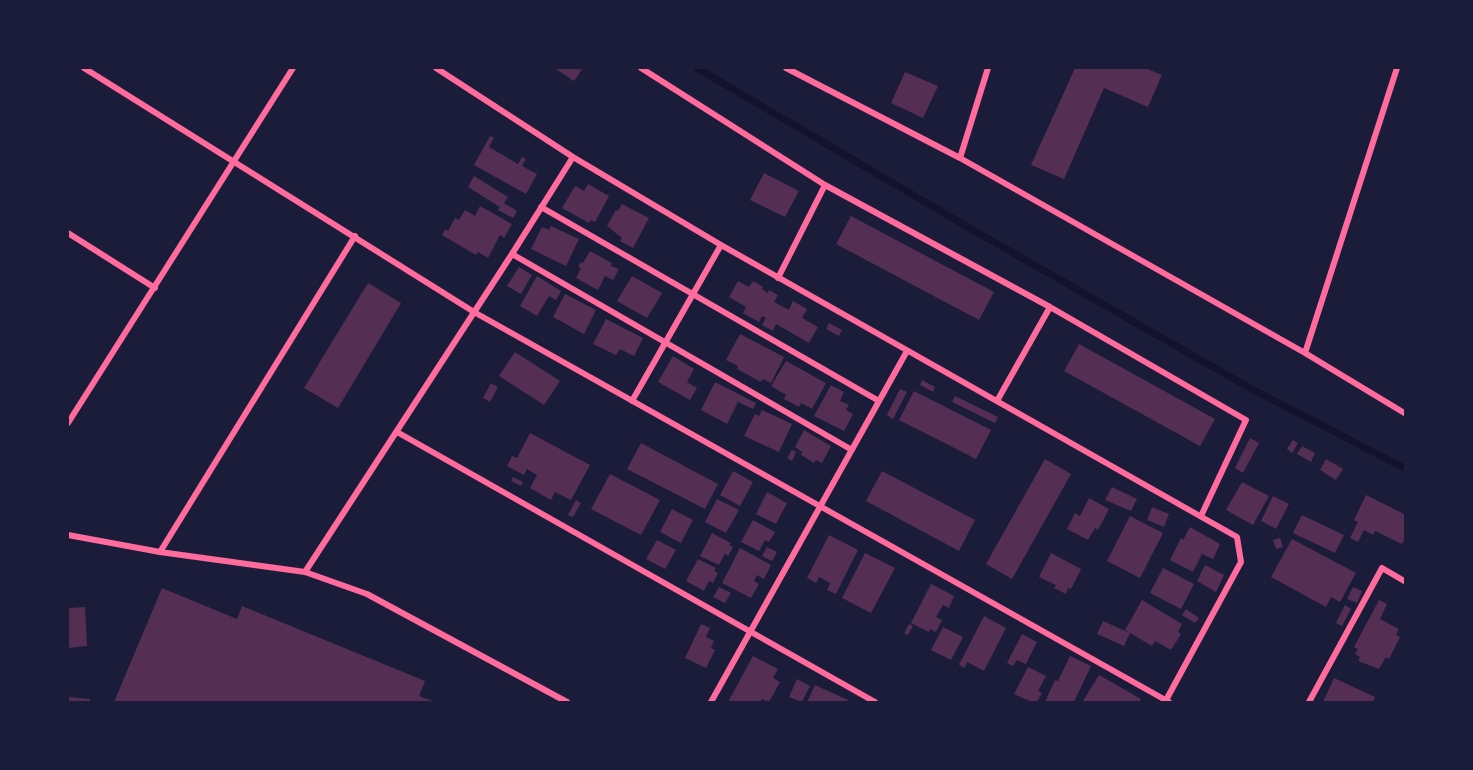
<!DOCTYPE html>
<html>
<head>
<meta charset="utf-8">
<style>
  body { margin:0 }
  #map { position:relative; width:1473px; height:770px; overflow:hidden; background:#1b1b3a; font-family:Karla,sans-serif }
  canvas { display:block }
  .frame { position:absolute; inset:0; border:69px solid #1b1b3a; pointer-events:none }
</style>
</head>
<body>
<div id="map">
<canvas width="1473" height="770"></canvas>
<div class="frame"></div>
</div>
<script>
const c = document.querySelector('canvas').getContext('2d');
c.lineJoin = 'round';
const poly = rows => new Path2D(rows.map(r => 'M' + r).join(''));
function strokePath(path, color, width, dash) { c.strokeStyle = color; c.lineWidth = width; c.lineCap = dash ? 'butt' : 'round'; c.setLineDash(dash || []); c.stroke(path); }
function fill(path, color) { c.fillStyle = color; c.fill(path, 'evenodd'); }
strokePath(poly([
  [697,68,971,229,1248,387,1406,469]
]), '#12122b', 7);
fill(poly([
  [554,68,583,68,574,81],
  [1075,68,1145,68,1162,75,1148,107,1104,88,1064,179,1031,165],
  [905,72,938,86,923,118,891,103],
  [490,136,494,138,489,147,518,164,522,157,526,159,522,166,537,174,526,194,474,165],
  [764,173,799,191,785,217,750,200],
  [474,176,508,197,504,203,517,211,513,218,498,210,500,207,468,187],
  [588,184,609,196,595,222,591,220,589,223,562,208,575,186,584,191],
  [622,204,649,218,633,248,620,241,622,238,607,226,616,210,618,211],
  [480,206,512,224,504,238,500,235,488,258,478,252,476,255,442,235,446,229,448,231,455,218,459,220,465,210,475,216],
  [851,216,994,292,979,320,836,244],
  [551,226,579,239,566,266,531,249,542,227,549,230],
  [590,251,612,263,611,266,619,269,613,280,605,276,598,290,576,278,581,268,578,267,581,262,583,263],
  [519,267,532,275,521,294,507,286],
  [537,276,561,291,556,300,549,296,537,316,520,306],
  [632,276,662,293,647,318,617,301],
  [738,281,749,287,753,281,763,287,762,289,768,293,769,290,778,295,774,302,789,310,793,301,807,309,802,318,818,327,809,343,776,324,773,331,762,325,766,318,762,316,759,322,743,313,746,307,729,297],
  [368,283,401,303,338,408,304,388],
  [565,294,596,310,584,334,553,317],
  [606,319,643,338,634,356,620,349,616,355,593,344],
  [829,323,842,330,839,336,826,329],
  [740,334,784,357,771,383,763,379,761,382,737,369,738,366,726,360],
  [1079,344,1215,419,1200,446,1064,371],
  [515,352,560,381,544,405,499,376],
  [673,356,694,369,687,382,697,388,690,400,658,382],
  [786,361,826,383,812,409,801,403,799,407,784,399,786,395,771,386],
  [922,380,935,387,933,392,920,385],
  [715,382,756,403,753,409,738,402,727,424,701,410],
  [491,383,498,387,490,402,483,398],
  [831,385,844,392,840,401,849,405,846,410,853,414,844,431,814,416],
  [900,389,907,392,893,419,887,415],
  [914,391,991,430,976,459,899,420],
  [955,396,998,417,995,423,952,402],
  [762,410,792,424,779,452,744,436,755,414,759,416],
  [804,430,831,446,822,463,816,460,814,463,801,455,802,452,795,447],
  [530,433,590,465,571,500,555,492,551,500,530,488,537,475,527,469,524,475,507,466,512,456,517,458],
  [1250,438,1259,443,1243,473,1235,468],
  [1293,440,1298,443,1292,453,1287,449],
  [641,443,718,484,705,509,627,469],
  [1302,446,1315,453,1311,462,1297,454],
  [792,450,796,452,792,461,787,458],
  [1045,459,1071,474,1012,579,986,564],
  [1326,459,1343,469,1336,480,1320,470],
  [733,471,753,482,740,506,720,495],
  [882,471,975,520,959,551,866,501],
  [610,474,660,500,641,535,591,509],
  [513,477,523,482,521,486,511,481],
  [1242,482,1269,496,1253,525,1226,510],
  [1112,487,1137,499,1131,511,1105,500],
  [767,492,787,503,776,524,756,514],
  [1366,495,1406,515,1406,537,1402,544,1375,531,1373,535,1364,530,1358,542,1350,538,1358,522,1354,520],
  [1273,496,1289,504,1276,529,1261,521],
  [1089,498,1109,509,1098,530,1095,528,1088,540,1067,529,1075,513,1080,516],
  [717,499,739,510,726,533,705,522],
  [576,500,581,503,573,517,568,515],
  [1152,507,1169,514,1164,527,1147,520],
  [672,509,693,520,681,543,660,532],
  [1302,515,1344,535,1335,553,1293,533],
  [1130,516,1163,533,1140,578,1107,561],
  [753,520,775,532,769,542,765,540,759,551,741,542],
  [1190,527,1220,544,1213,559,1202,554,1193,572,1170,560,1181,538,1183,540],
  [712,533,731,543,729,545,733,547,728,556,725,554,719,565,700,556],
  [829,535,858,550,836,594,827,590,830,583,819,577,816,583,807,578],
  [1280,538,1283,547,1276,549,1273,540],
  [1292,539,1356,573,1340,602,1331,597,1326,607,1271,577],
  [657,540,676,550,665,569,646,559],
  [767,547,777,552,772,561,762,556],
  [740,548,771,565,764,579,757,575,754,581,759,584,751,598,722,583],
  [865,553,895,568,871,613,842,598],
  [1051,553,1081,569,1071,589,1068,588,1066,594,1054,588,1056,585,1039,577],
  [698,559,716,568,714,571,718,573,713,583,709,581,704,591,686,581],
  [1205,565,1224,575,1216,592,1197,581],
  [1163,568,1194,584,1181,609,1150,593],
  [931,584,954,596,949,608,943,605,936,617,942,620,936,632,930,629,929,632,911,623],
  [719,587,731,593,725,603,713,597],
  [1353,587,1362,591,1357,603,1347,599],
  [162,588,237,619,242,606,425,681,419,696,435,702,114,702],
  [1142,600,1182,624,1178,632,1181,634,1171,650,1155,641,1152,646,1125,630],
  [1379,600,1387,604,1380,619,1399,629,1396,635,1400,637,1389,659,1386,657,1379,669,1358,661,1360,657,1355,654,1358,649,1354,647],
  [1345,605,1351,609,1342,626,1336,623],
  [85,607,87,646,68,648,68,608],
  [1186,609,1199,618,1195,623,1182,615],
  [984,616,1006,628,984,671,967,662,965,668,959,665],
  [1103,621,1130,633,1124,646,1097,634],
  [701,624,710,628,706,637,714,641,711,648,715,650,706,668,685,658],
  [909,624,913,626,908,635,904,633],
  [943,627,963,637,951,660,931,650],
  [1022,634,1037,642,1026,664,1017,660,1013,666,1007,663],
  [753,656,778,669,773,678,780,682,769,702,762,699,760,702,728,702],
  [1070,656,1091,666,1074,702,1045,702,1055,680,1058,681],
  [1028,667,1046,676,1038,691,1042,693,1037,702,1032,702,1014,694],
  [1099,675,1141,699,1139,702,1083,701],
  [1334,678,1375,697,1373,702,1323,702],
  [797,679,810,686,802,702,789,697],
  [815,685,848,700,847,702,807,702],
  [68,697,90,699,90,702,68,702]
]), '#542f53');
strokePath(poly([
  [84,68,474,312,1169,702],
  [436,68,573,157,721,245,1237,537,1241,562,1165,702],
  [641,68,825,185,1050,307,1246,420,1201,516],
  [786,68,960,158,1305,353,1406,414],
  [960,158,988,68],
  [541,207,879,401],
  [68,233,155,288],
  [512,254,852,450],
  [778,278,825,185],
  [1305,353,1397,68],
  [632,401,721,245],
  [997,401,1050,307],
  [68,423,293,68],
  [397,432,875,702],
  [68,535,160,552,305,572,367,594,567,702],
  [160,552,355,236],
  [305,572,512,254,573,157],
  [711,702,907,351],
  [1309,702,1382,568,1406,582]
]), '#ff6b9d', 6);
</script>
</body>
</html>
